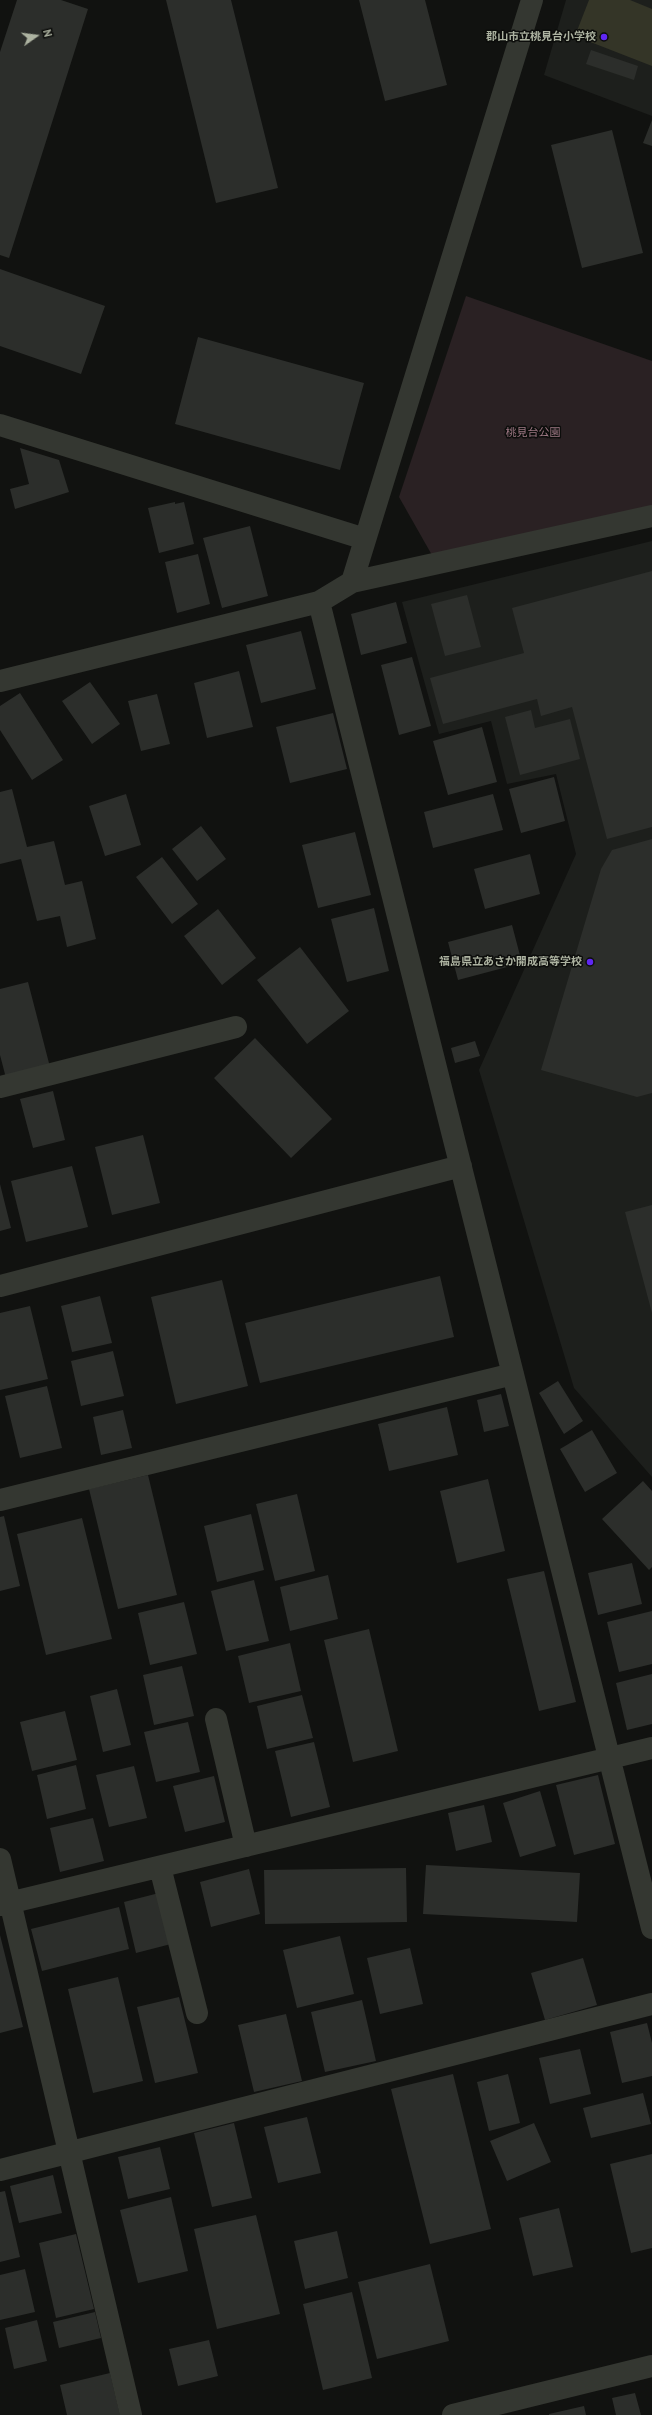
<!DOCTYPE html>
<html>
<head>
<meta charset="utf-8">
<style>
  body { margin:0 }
  #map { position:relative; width:652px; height:2415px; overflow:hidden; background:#111210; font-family:"PT Sans",sans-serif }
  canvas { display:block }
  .north { position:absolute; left:16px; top:16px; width:40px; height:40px; -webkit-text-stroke:3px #0c0d0b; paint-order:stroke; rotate:76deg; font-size:11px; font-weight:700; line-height:16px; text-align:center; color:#adb3a1 }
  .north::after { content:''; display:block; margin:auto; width:14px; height:18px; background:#adb3a1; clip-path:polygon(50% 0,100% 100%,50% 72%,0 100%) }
</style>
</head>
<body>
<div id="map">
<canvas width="652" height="2415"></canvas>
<div class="north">N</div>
</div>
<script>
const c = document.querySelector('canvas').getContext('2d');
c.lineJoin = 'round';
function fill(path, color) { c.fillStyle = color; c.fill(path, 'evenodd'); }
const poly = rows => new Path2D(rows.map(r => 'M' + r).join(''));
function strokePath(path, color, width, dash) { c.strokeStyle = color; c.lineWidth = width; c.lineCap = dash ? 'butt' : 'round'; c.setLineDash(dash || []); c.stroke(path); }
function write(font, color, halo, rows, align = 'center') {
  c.font = font + ' "PT Sans","Noto Sans JP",sans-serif'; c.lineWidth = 3; c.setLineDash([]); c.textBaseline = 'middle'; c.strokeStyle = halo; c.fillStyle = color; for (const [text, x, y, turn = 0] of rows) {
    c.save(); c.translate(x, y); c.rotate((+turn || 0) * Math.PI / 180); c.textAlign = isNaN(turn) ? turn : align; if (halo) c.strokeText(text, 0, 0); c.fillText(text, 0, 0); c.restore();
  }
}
fill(poly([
  [566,0,652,0,652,116,544,75],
  [652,541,652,1477,574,1388,479,1070,576,854,556,774,507,784,491,721,439,734,402,602]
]), '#1d1f1c');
fill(poly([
  [466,296,652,361,652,516,437,564,399,497]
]), '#2a2123');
fill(poly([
  [589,0,630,0,652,9,652,66,575,36]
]), '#343527');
fill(poly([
  [17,0,61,0,88,9,9,258,0,255,0,52],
  [166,0,231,0,278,188,216,203],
  [359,0,425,0,447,85,385,101],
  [591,50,638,66,634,80,586,64],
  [652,120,652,146,643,143],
  [612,130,643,253,582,268,551,145],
  [0,269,105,306,81,374,0,346],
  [198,337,364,383,340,470,175,424],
  [20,448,59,460,69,492,15,509,10,489,29,484],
  [175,502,175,504,184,502,194,544,159,553,148,508],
  [250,526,268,596,222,608,203,538],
  [198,554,210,604,177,613,165,562],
  [652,571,652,827,607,839,572,707,541,716,537,699,443,724,430,678,524,653,512,608],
  [467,595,481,647,445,656,431,604],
  [396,602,407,643,361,655,351,614],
  [301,631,316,689,261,703,246,645],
  [412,657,431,726,399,735,381,665],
  [239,671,253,727,207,738,194,683],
  [90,682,120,724,92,744,62,701],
  [20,693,63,760,32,780,0,730,0,706],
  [157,694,170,744,141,751,128,701],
  [531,710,535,728,570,719,580,759,520,775,505,717],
  [333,713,347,769,290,783,276,727],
  [482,727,497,782,448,795,433,741],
  [554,777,565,821,521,833,509,789],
  [12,789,27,847,54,841,65,885,82,881,96,939,67,947,60,916,37,921,21,859,0,864,0,792],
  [126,794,141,845,105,856,89,806],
  [493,794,503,830,433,848,424,812],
  [201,826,226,859,197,881,172,849],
  [355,832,371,895,318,908,302,845],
  [652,839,652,1093,637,1097,541,1070,601,869,612,850],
  [530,854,540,894,485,909,474,869],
  [162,857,198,904,172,924,136,877],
  [374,908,389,971,347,982,331,919],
  [218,909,256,958,222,985,184,936],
  [512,925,522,963,458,980,448,942],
  [300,947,349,1011,307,1044,257,980],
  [28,982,50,1067,6,1078,0,1055,0,989],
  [255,1038,332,1119,291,1158,214,1078],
  [475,1041,480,1056,455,1063,451,1048],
  [53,1091,65,1140,33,1148,20,1099],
  [143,1135,160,1203,112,1215,95,1147],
  [72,1166,88,1227,26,1242,11,1181],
  [0,1184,11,1228,0,1231],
  [652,1205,652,1313,625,1212],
  [440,1276,454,1337,260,1383,245,1323],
  [222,1280,248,1386,176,1404,151,1297],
  [100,1296,112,1343,72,1352,61,1306],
  [30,1306,48,1379,0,1390,0,1313],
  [113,1351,124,1396,81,1406,71,1361],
  [558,1381,583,1421,564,1434,539,1393],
  [47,1386,62,1448,20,1458,5,1396],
  [501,1394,509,1426,484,1432,477,1400],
  [447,1407,458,1455,389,1471,378,1424],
  [123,1410,132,1448,101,1455,93,1417],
  [592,1430,617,1473,585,1492,560,1449],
  [148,1475,177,1595,118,1609,89,1489],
  [488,1479,505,1551,457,1563,440,1491],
  [643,1481,652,1491,652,1567,649,1570,602,1519],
  [297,1494,315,1571,275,1581,256,1504],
  [251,1514,264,1570,217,1582,204,1526],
  [4,1516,20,1586,0,1591,0,1517],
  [82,1518,112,1639,46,1655,17,1534],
  [632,1563,642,1604,598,1615,588,1573],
  [544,1571,576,1702,539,1711,507,1579],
  [328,1575,338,1619,290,1631,280,1587],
  [254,1580,269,1641,226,1651,211,1591],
  [184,1602,197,1654,150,1665,138,1613],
  [652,1611,652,1664,619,1672,607,1622],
  [369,1629,398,1751,353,1762,324,1640],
  [290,1643,301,1691,249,1703,238,1656],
  [182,1666,194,1716,154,1725,143,1675],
  [652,1674,652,1724,627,1730,616,1683],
  [117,1689,131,1745,103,1752,90,1696],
  [302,1695,313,1738,267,1749,257,1706],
  [65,1711,77,1760,32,1771,20,1722],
  [188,1722,200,1772,156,1782,144,1732],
  [314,1742,330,1807,291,1817,275,1751],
  [76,1765,86,1809,47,1819,37,1775],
  [134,1766,147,1818,109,1827,96,1775],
  [598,1775,615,1844,574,1855,556,1785],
  [214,1776,225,1822,185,1832,173,1786],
  [540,1791,556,1846,520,1857,503,1803],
  [484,1805,492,1842,456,1851,448,1813],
  [93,1818,104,1861,60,1872,50,1828],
  [426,1865,580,1873,577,1922,423,1914],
  [406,1868,407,1922,265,1924,264,1870],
  [249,1869,260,1914,211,1927,200,1882],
  [159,1893,171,1944,136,1953,124,1902],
  [119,1907,129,1949,42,1971,31,1929],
  [0,1935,23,2027,0,2033],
  [340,1936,354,1994,297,2008,283,1950],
  [410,1948,423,2004,380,2014,367,1958],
  [583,1958,597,2005,545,2020,531,1973],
  [118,1977,143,2081,93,2093,68,1989],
  [179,1997,198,2073,155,2083,137,2007],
  [362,2000,376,2061,325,2072,311,2012],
  [286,2014,302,2081,254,2092,238,2025],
  [647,2023,652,2043,652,2076,622,2083,610,2032],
  [580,2049,591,2094,550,2104,539,2058],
  [453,2074,491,2229,430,2244,391,2089],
  [508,2074,520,2123,489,2131,477,2082],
  [643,2093,651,2124,591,2138,583,2108],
  [307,2117,321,2173,278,2183,264,2127],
  [234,2123,252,2198,212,2207,194,2133],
  [534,2123,551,2162,507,2181,490,2141],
  [160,2147,170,2189,128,2199,118,2157],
  [652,2154,652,2248,631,2253,610,2164],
  [53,2175,62,2213,19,2223,10,2186],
  [5,2191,20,2257,0,2262,0,2192],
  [171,2197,188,2271,138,2283,120,2210],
  [559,2208,573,2267,533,2276,519,2218],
  [256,2215,280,2314,217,2329,194,2229],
  [337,2231,348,2278,305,2289,294,2241],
  [76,2234,94,2309,56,2318,39,2243],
  [430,2264,449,2341,377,2359,358,2282],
  [25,2269,35,2312,0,2320,0,2275],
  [352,2292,372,2378,323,2390,303,2304],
  [95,2312,101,2338,59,2348,53,2322],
  [37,2320,47,2361,14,2369,5,2328],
  [209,2340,218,2376,178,2386,169,2349],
  [110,2373,120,2415,67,2415,60,2385],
  [635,2393,641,2415,616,2415,612,2398],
  [584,2406,586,2415,549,2415,549,2414]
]), '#2c2e2b');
strokePath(poly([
  [0,425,365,539],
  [352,582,532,0],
  [319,602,652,1928],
  [0,681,319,602,352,582,652,516],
  [0,1087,236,1027],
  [0,1286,461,1166],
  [0,1500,513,1374],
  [216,1719,246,1846],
  [0,1859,131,2415],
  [160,1867,197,2013],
  [0,1905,652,1748],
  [0,2170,652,2004],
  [453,2415,652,2366]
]), '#343731', 22);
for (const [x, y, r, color] of [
  [604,37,4,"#6027f3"],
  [590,962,4,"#6027f3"]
]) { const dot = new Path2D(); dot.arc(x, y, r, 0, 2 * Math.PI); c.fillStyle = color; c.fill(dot); strokePath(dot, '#0c0d0b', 1.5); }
write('bold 11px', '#adb3a1', '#0c0d0b', [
  ["郡山市立桃見台小学校",596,37],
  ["福島県立あさか開成高等学校",582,962]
], 'right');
write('11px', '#9e7884', '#0c0d0b', [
  ["桃見台公園",533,433]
]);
</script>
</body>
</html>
